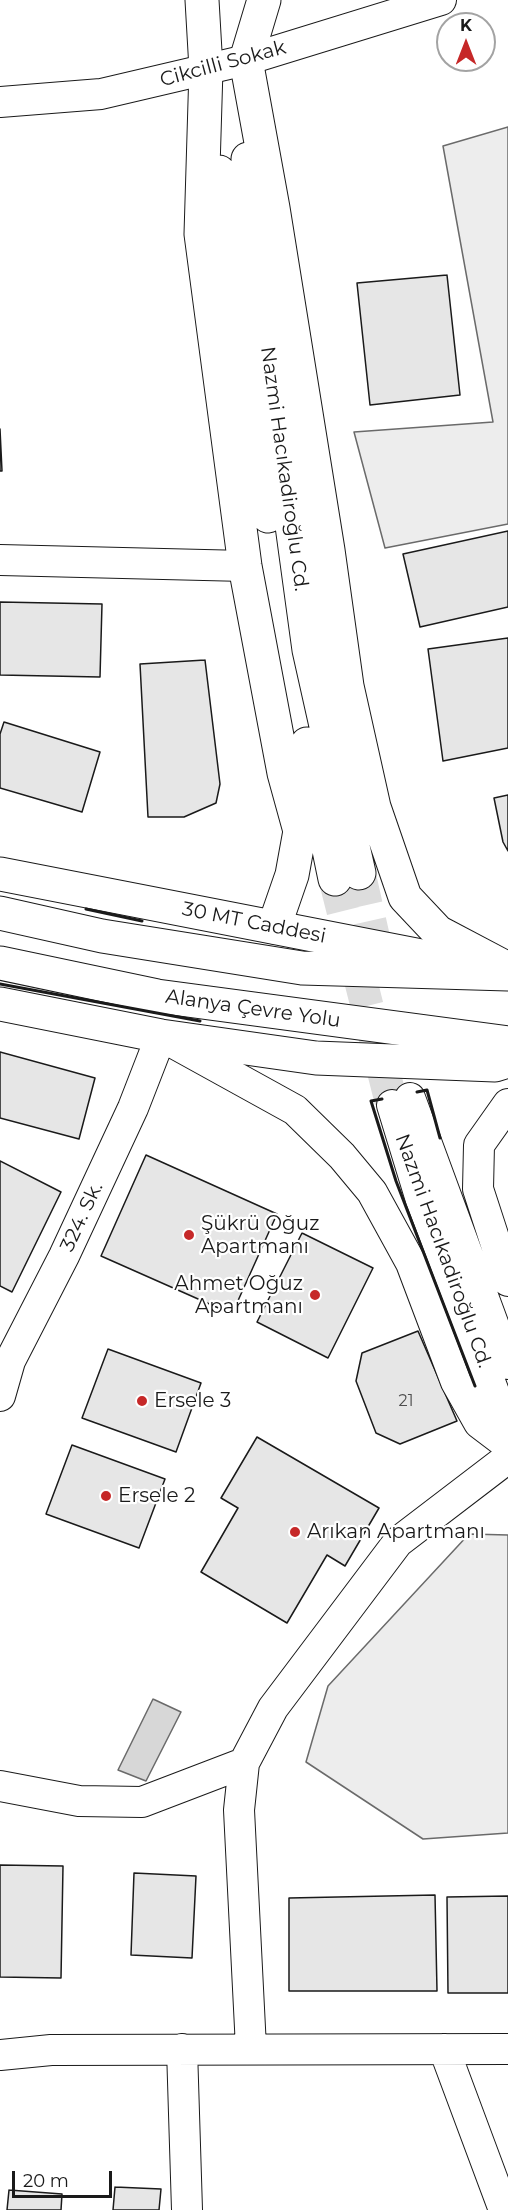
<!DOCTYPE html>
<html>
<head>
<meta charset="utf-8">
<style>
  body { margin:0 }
  #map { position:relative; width:508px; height:2210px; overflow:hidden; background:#fff; font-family:Montserrat,sans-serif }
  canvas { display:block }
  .north { position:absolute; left:436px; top:12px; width:60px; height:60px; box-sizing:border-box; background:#fff; border:2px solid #a3a3a3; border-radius:50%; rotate:0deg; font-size:16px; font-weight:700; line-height:24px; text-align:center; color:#1a1a1a }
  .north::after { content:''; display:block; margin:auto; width:21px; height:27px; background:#c62828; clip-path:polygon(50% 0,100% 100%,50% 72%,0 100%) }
  .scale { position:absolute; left:12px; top:2171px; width:100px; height:27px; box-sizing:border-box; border:3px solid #1a1a1a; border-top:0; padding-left:8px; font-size:18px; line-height:21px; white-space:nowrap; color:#1a1a1a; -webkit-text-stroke:4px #fff; paint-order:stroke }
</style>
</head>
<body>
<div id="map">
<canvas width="508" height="2210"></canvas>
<div class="north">K</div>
<div class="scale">20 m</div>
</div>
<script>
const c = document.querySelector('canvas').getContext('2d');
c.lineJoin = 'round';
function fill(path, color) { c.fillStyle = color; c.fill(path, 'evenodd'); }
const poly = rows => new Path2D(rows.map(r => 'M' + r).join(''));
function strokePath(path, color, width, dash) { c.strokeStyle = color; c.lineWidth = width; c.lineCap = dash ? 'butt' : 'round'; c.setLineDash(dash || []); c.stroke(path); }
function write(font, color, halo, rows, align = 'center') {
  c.font = font + ' Montserrat,sans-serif'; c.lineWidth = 4.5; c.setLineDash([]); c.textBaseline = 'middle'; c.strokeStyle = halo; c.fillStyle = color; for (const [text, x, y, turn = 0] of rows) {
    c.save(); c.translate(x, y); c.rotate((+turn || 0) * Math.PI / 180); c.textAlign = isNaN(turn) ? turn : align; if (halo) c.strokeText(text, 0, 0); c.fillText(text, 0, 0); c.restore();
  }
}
const green = poly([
  [508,127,508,524,385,548,354,432,493,422,443,146,508,127],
  [469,1534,508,1535,508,1833,423,1839,306,1762,328,1686,469,1534]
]);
fill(green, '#ededed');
strokePath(green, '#6a6a6a', 1.5);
const water = poly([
  [153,1699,181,1712,146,1781,118,1770,153,1699]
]);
fill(water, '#d7d7d7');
strokePath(water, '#6a6a6a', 1.5);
const building = poly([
  [447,275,460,395,370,405,357,283,447,275],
  [0,429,2,471,0,471,0,429],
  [508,531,508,607,420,627,403,554,508,531],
  [0,602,102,604,100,677,0,675,0,602],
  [508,638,508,748,443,761,428,649,508,638],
  [205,660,220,784,216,803,184,817,148,817,140,664,205,660],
  [4,722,100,752,82,812,0,788,0,734,4,722],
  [508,795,508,851,503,842,494,798,508,795],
  [0,1052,95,1078,79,1139,0,1118,0,1052],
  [146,1155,277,1214,232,1314,101,1256,146,1155],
  [0,1161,61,1192,12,1292,0,1286,0,1161],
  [302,1233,373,1268,328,1358,257,1322,302,1233],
  [418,1331,457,1421,400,1444,376,1433,356,1381,362,1353,418,1331],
  [108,1349,201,1383,176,1452,82,1418,108,1349],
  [257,1437,379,1508,345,1566,327,1555,287,1623,201,1572,238,1508,221,1498,257,1437],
  [72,1445,165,1479,139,1548,46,1514,72,1445],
  [0,1865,63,1866,61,1978,0,1977,0,1865],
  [134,1873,196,1876,192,1958,131,1955,134,1873],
  [435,1895,437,1991,289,1991,289,1898,435,1895],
  [508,1896,508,1993,448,1993,447,1897,508,1896],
  [115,2187,161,2189,159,2210,113,2210,115,2187],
  [9,2190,62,2194,61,2210,7,2210,9,2190]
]);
fill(building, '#e6e6e6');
strokePath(building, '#1a1a1a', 1.5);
strokePath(poly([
  [359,873,381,971],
  [335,879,392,1105]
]), '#ddd', 33, [33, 16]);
const minor = poly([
  [0,102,101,94,246,60,441,0],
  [0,560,245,566],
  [410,1098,508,1364],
  [508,1104,479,1145,478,1189,508,1281],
  [392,1105,421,1200,508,1429],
  [0,1396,10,1361,64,1256,133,1108,161,1036,295,1110,342,1156,372,1192,411,1263,456,1382,479,1423,508,1445],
  [0,1786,79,1801,142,1802,244,1763],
  [251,2048,239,1810,244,1763,273,1708,398,1542,508,1458],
  [182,2049,187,2210],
  [444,2049,504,2210],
  [0,2055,51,2050,508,2049]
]);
const tertiary = poly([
  [202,0,206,69,201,234,245,566,284,773,300,831,292,875,274,927],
  [264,0,246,60,273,208,328,550,347,686,374,807,405,897,438,932,508,969],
  [248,159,250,218,309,650,359,873],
  [219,172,268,516],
  [307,744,335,879]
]);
const primary = poly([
  [0,874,462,964],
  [0,1004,161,1036,316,1058,495,1065,508,1061]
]);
const trunk = poly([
  [0,913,102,936,302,968,508,974],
  [0,963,157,996,508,1043]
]);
strokePath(minor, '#1a1a1a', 32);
strokePath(tertiary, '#1a1a1a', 35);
strokePath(primary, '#1a1a1a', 35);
strokePath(trunk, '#1a1a1a', 35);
strokePath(minor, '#fff', 30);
strokePath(tertiary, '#fff', 33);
strokePath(primary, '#fff', 33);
strokePath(trunk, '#fff', 33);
strokePath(poly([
  [86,909,142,921],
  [0,984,200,1021],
  [417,1092,427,1090,440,1138],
  [382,1099,371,1101,396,1181,475,1386]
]), '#1a1a1a', 3);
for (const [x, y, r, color] of [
  [189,1235,6,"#c62828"],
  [315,1295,6,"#c62828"],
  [142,1401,6,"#c62828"],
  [106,1496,6,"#c62828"],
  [295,1532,6,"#c62828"]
]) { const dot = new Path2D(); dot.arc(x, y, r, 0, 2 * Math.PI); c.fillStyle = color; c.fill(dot); strokePath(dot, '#fff', 2); }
write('16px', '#4d4d4d', null, [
  ["21",406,1401]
]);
write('20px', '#1a1a1a', '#fff', [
  ["Cikcilli Sokak",223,64,-15],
  ["Nazmi Hacıkadiroğlu Cd.",284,469,82],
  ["30 MT Caddesi",254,923,11],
  ["Alanya Çevre Yolu",253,1009,8],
  ["324. Sk.",82,1217,-65],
  ["Nazmi Hacıkadiroğlu Cd.",443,1251,70]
]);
write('20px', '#1a1a1a', '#fff', [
  ["Şükrü Oğuz",201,1224],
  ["Apartmanı",201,1247],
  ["Ahmet Oğuz",303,1284,"right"],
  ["Apartmanı",303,1307,"right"],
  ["Ersele 3",154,1401],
  ["Ersele 2",118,1496],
  ["Arıkan Apartmanı",307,1532]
], 'left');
</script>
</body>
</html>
